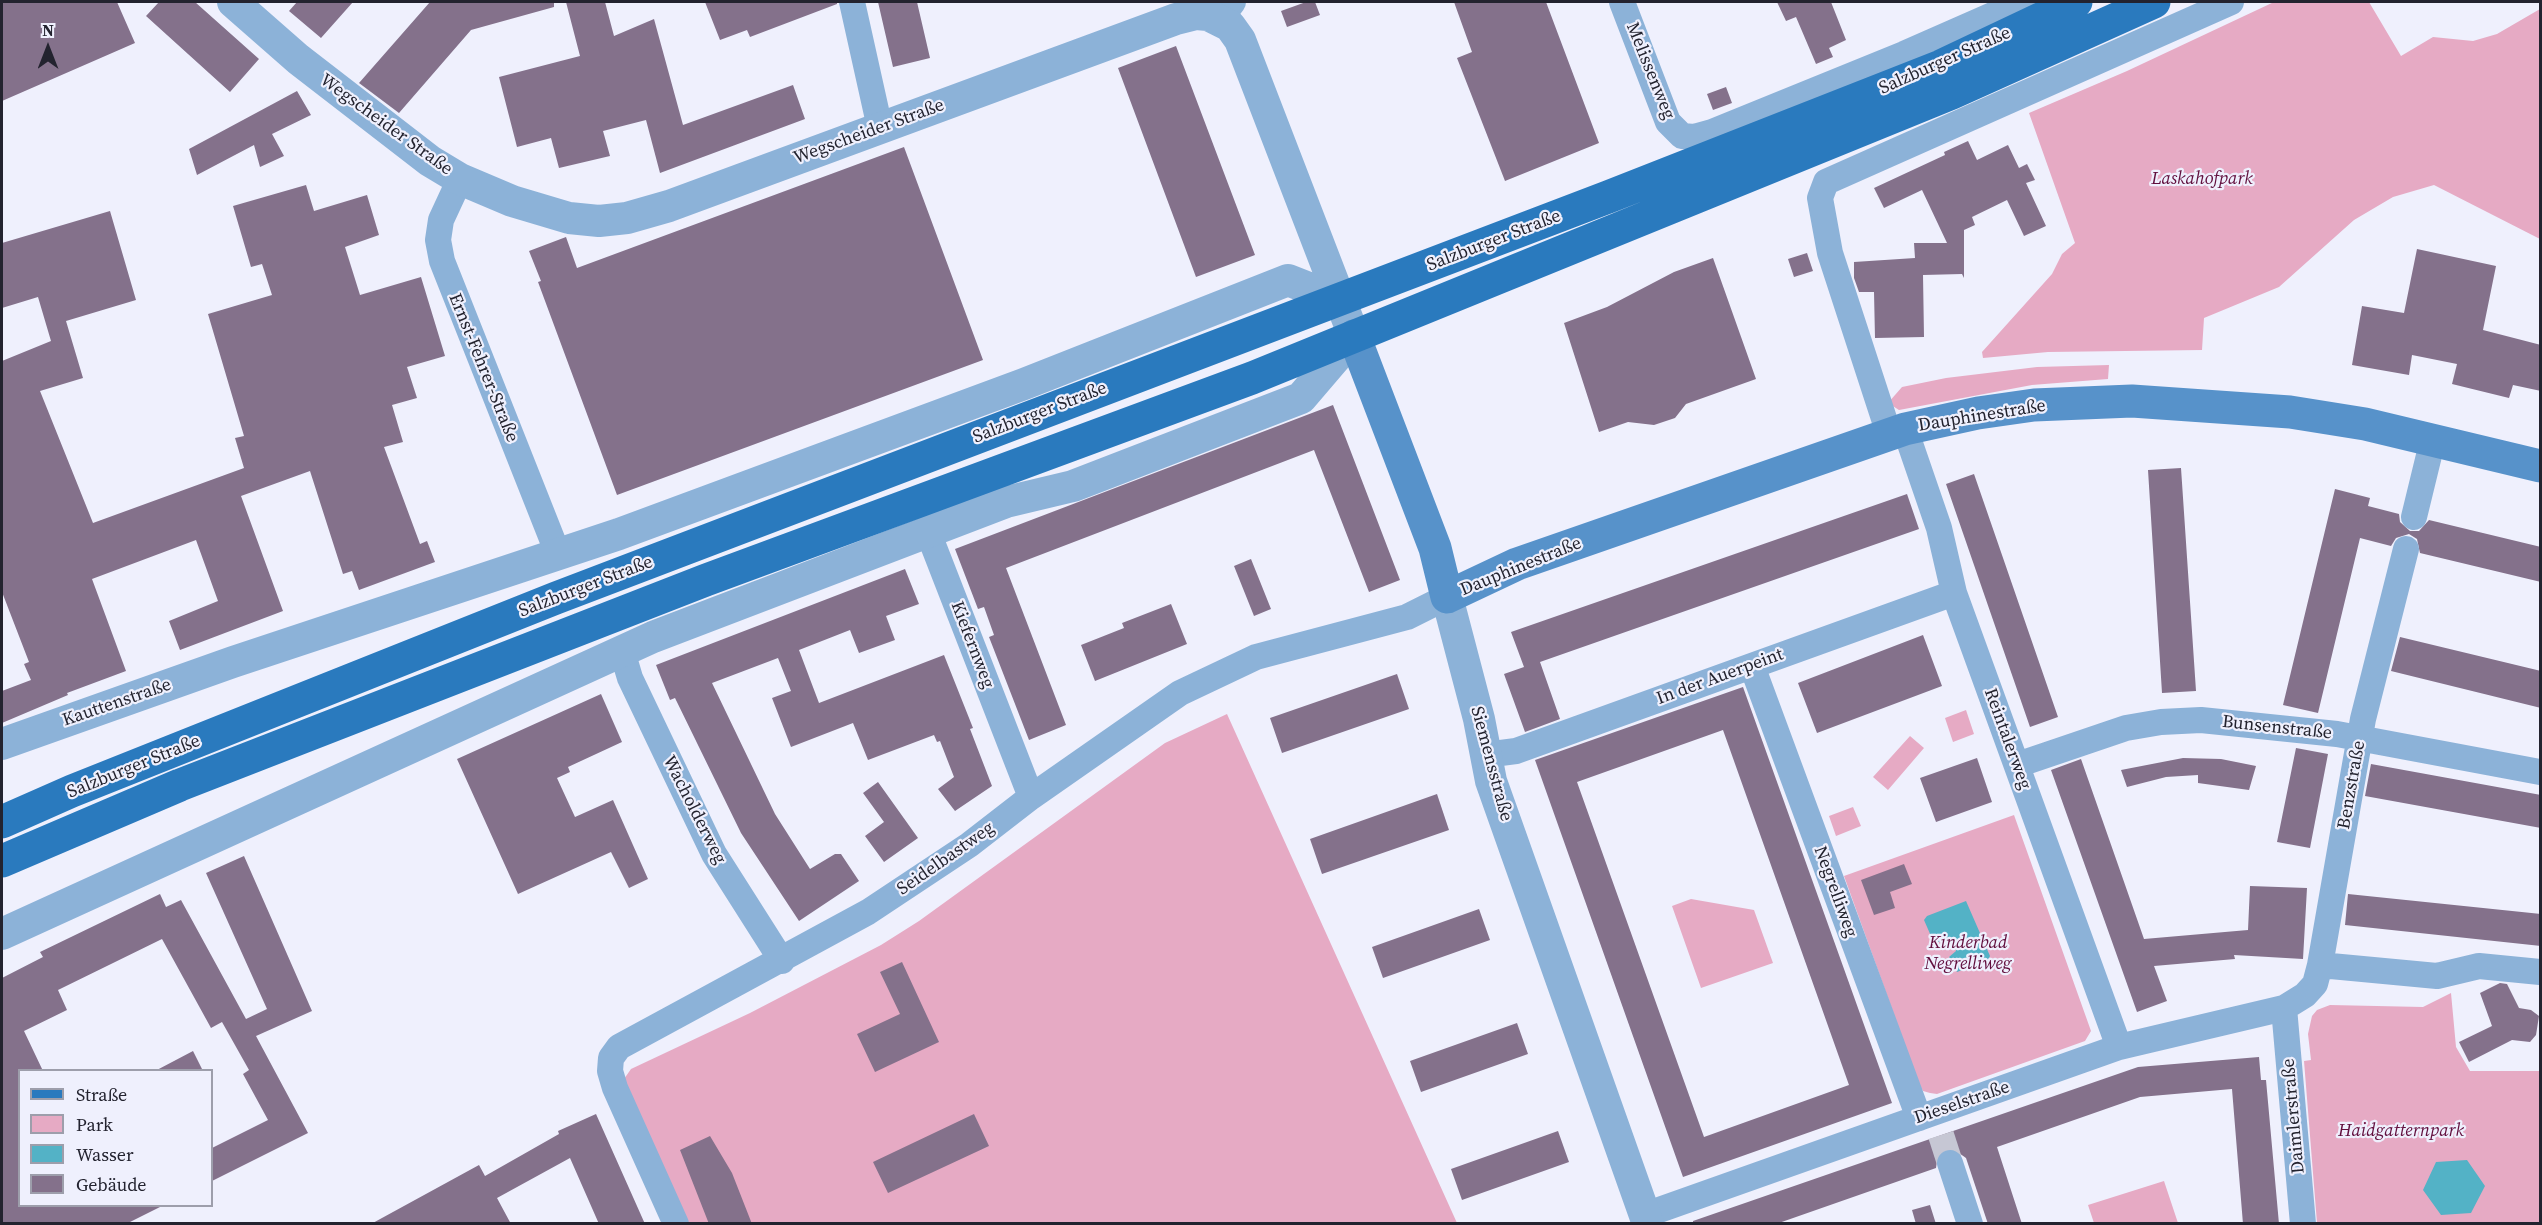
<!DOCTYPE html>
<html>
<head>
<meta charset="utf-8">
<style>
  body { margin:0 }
  #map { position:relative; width:2542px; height:1225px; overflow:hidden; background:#eff0fd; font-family:"Source Serif 4",serif }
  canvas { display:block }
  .frame { position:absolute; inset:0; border:3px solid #23232f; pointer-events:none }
  .legend { position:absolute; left:18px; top:1069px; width:195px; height:138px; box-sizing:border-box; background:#eff0fd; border:2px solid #9d9eab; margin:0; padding:8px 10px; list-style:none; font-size:18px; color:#23232f }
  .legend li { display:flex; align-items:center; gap:12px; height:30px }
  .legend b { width:30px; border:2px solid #9d9eab }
  .north { position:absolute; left:18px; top:18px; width:60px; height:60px; -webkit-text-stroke:4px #eff0fd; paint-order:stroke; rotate:0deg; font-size:16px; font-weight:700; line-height:24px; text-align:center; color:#23232f }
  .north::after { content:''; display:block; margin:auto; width:21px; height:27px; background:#23232f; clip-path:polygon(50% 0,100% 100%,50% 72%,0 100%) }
</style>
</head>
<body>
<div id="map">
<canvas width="2542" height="1225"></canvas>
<div class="frame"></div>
<ul class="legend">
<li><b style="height:8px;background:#2a7abe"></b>Straße</li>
<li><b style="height:16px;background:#e6aac4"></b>Park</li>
<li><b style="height:16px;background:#53b2c6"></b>Wasser</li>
<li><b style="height:16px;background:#84718b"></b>Gebäude</li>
</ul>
<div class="north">N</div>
</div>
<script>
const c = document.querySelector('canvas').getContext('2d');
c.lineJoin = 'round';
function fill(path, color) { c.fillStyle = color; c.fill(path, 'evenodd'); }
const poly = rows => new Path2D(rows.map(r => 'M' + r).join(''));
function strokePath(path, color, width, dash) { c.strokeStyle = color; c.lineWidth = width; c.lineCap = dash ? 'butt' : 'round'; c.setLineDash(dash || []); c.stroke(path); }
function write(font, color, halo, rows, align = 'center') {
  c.font = font + ' "Source Serif 4",serif'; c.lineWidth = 4.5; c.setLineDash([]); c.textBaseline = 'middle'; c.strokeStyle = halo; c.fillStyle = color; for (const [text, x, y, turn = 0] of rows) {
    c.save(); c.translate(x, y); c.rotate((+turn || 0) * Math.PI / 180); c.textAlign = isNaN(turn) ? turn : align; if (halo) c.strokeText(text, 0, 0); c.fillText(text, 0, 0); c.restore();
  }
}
fill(poly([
  [2274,2,2369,2,2401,56,2433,37,2473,41,2497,34,2540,9,2540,239,2434,185,2393,197,2354,220,2279,287,2204,318,2202,350,2048,352,1983,358,1982,352,2052,274,2062,254,2075,243,2029,113,2127,71],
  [2109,365,2108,379,2032,385,1899,410,1888,403,1902,387,1946,378,2037,367],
  [1966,710,1974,734,1953,742,1945,718],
  [1227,714,1457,1223,688,1223,624,1079,631,1069,750,1013,881,945,919,921,1165,743],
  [1910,736,1924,748,1888,790,1873,777],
  [1853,807,1861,826,1836,836,1829,816],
  [2014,815,2091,1031,2085,1041,1937,1094,1930,1093,1923,1091,1919,1084,1844,876],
  [1691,899,1754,910,1773,963,1701,988,1672,906],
  [2451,993,2456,1047,2470,1071,2540,1071,2540,1223,2317,1223,2304,1061,2311,1060,2308,1034,2312,1016,2317,1010,2330,1005,2423,1007],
  [2164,1181,2178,1223,2094,1223,2088,1205]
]), '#e6aac4');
fill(poly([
  [1966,901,1990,956,1988,960,1957,972,1949,957,1956,951,1955,943,1950,939,1934,943,1924,920,1927,916],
  [2467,1160,2485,1186,2471,1213,2441,1215,2423,1190,2436,1162]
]), '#53b2c6');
fill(poly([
  [2,2,117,2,135,43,2,101],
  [159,2,195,2,259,59,230,92,146,16],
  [297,2,353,2,321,38,289,11],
  [430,2,554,2,554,7,471,30,399,113,359,83],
  [566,2,605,2,614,36,654,19,683,125,793,85,805,119,660,173,646,120,603,131,610,156,559,168,551,138,517,147,499,77,580,56],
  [705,2,837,2,837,4,750,37,747,30,720,40],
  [878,2,917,2,930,58,893,67],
  [1306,2,1315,2,1320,15,1287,27,1281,11],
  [1454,2,1546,2,1599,143,1505,181,1457,58,1472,52],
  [1777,2,1831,2,1846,40,1829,48,1833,57,1816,64,1796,17,1786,21],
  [1176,46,1255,255,1196,277,1118,68],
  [1726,87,1732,103,1713,110,1707,94],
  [297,91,311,115,272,134,284,156,260,167,254,145,197,175,189,149],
  [1968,141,1977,160,2008,145,2019,168,2027,164,2035,180,2026,183,2046,226,2024,236,2007,200,1972,217,1975,225,1964,230,1964,278,1962,274,1923,275,1924,337,1875,338,1874,292,1859,292,1854,278,1854,262,1915,258,1914,243,1947,243,1922,190,1884,208,1874,188,1945,155,1944,152],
  [904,147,983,360,617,495,538,282,541,281,529,251,566,237,577,268],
  [306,185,314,211,367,195,379,235,345,247,360,295,421,277,445,356,407,367,417,398,392,405,403,442,384,447,420,544,427,541,435,562,359,590,352,571,343,574,310,471,241,496,283,611,180,650,169,621,218,601,196,540,92,579,126,671,67,693,68,695,2,723,2,691,31,680,24,664,29,662,2,592,2,361,51,341,38,297,2,308,2,243,110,211,136,300,66,321,83,378,40,391,93,523,244,468,235,438,244,436,208,314,272,295,262,264,251,267,233,206],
  [2417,249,2496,266,2483,330,2541,345,2541,391,2513,385,2509,398,2452,384,2457,364,2412,355,2409,375,2352,365,2362,306,2404,313],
  [1807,253,1813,271,1794,277,1788,259],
  [1713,258,1756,379,1686,404,1675,418,1654,425,1628,422,1599,432,1564,323,1607,307,1674,272],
  [1333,405,1400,580,1369,592,1314,450,1006,568,1066,725,1029,740,989,637,994,635,984,607,978,609,955,549],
  [2181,468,2196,691,2162,693,2148,470],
  [1974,474,2058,717,2030,727,1946,484],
  [2335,489,2370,498,2368,506,2399,514,2400,522,2410,531,2419,531,2429,520,2541,547,2541,582,2420,553,2417,539,2409,534,2396,538,2391,546,2360,538,2318,713,2283,705],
  [1907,494,1919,529,1540,662,1560,719,1525,732,1504,674,1524,667,1511,632],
  [1251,559,1271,609,1254,616,1234,566],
  [905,569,919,604,886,616,895,640,859,653,850,630,799,650,819,703,944,655,973,728,970,729,992,786,955,811,938,789,954,777,940,741,937,742,934,735,868,760,853,723,791,747,772,698,791,691,778,658,712,683,775,814,810,869,835,854,841,854,859,881,799,921,741,833,675,698,670,700,656,665],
  [1171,604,1187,644,1095,681,1081,645,1124,628,1122,623],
  [1923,635,1942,686,1817,733,1798,683],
  [2400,637,2541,671,2541,708,2391,671],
  [1397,674,1409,709,1282,753,1270,718],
  [1743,687,1892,1103,1683,1177,1535,760],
  [1723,730,1849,1085,1704,1137,1577,782],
  [601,694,622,742,568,767,570,772,557,778,575,817,613,800,648,879,629,888,611,852,518,894,457,759],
  [2296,748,2328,754,2310,848,2277,842],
  [1977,758,1992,802,1936,822,1920,778],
  [2183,758,2221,759,2256,766,2249,790,2198,783,2198,775,2166,777,2127,787,2121,770],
  [2081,759,2144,939,2248,930,2250,886,2307,888,2303,959,2234,955,2235,959,2154,966,2167,1001,2137,1012,2051,770],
  [2371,764,2541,795,2541,828,2365,796],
  [878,782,918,838,884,862,865,836,884,822,863,793],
  [1437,794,1449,830,1322,874,1310,839],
  [244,856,312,1011,256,1036,308,1133,212,1181,212,1148,268,1120,243,1074,249,1070,222,1022,211,1028,162,939,58,990,67,1010,24,1031,43,1071,20,1071,20,1206,162,1206,126,1224,2,1224,2,978,43,957,40,952,160,894,166,907,181,900,246,1019,267,1009,206,873],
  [1904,864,1912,884,1890,892,1895,908,1874,915,1861,880],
  [2348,894,2541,914,2541,946,2345,925],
  [1479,909,1490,940,1383,978,1372,947],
  [902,962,939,1042,875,1072,857,1034,900,1014,880,972],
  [2500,983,2507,984,2519,1008,2531,1010,2539,1016,2536,1035,2530,1042,2512,1040,2469,1062,2459,1042,2492,1026,2480,993],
  [1517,1023,1528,1054,1421,1092,1410,1061],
  [193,1051,203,1071,155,1071],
  [2259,1057,2261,1080,2266,1080,2279,1224,2243,1224,2232,1089,2140,1097,1997,1147,2022,1224,1988,1224,1966,1158,1952,1148,1938,1153,1936,1168,1776,1224,1693,1224,1693,1221,2138,1067],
  [596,1114,645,1224,599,1224,570,1158,497,1198,511,1224,371,1224,479,1165,485,1176,559,1134,558,1131],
  [974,1114,989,1146,888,1193,873,1162],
  [1558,1131,1569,1162,1462,1200,1451,1169],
  [710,1136,732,1173,752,1224,709,1224,680,1150],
  [1930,1205,1936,1224,1916,1224,1912,1210]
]), '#84718b');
strokePath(poly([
  [1941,1135,1950,1163]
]), '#c6c7d4', 26, [26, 13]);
strokePath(poly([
  [852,2,880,128],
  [1622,2,1668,122,1682,136,1694,137,1712,132,1904,54,2022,2],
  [1220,19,1233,2],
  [460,179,441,220,438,240,442,261,558,554],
  [1905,429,1939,528,1954,593,2119,1047],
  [1889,434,1830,253,1820,198,1826,182,2231,2],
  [933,514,928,532,1031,797],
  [2414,517,2433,439],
  [622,651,630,678,714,854,782,961],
  [1752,666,1919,1118],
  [1485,755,1516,751,1954,593],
  [2017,765,2126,728,2161,722,2201,720,2337,734,2540,772],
  [2320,965,2437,976,2479,966,2540,972],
  [2284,1008,2303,1224],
  [1950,1163,1970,1224],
  [1645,1215,2119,1047,2284,1008,2305,995,2315,984,2320,965,2363,719,2406,549],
  [676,1224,615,1088,610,1071,611,1058,619,1047,868,912,969,845,1031,797,1180,693,1256,657,1407,617,1447,597]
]), '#8cb2d8', 26);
strokePath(poly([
  [1447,597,1479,719,1491,781,1648,1224],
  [2,744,233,662,619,534,1024,384,1288,280,1339,300],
  [2,934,653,637,1006,502,1073,486,1301,398,1354,336,1240,40,1230,26,1208,15,1196,14,1176,19,669,206,627,218,599,221,569,218,512,201,460,179,430,161,298,59,233,2]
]), '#8cb2d8', 32);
strokePath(poly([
  [1354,336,1435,548,1447,597,1517,564,1905,429,1978,413,2034,405,2132,401,2290,412,2365,424,2540,466]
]), '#5792ca', 33);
strokePath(poly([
  [2,822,72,791,556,598,1608,197,1941,66,2076,2],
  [2,861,180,785,706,580,1252,378,1952,93,2154,2]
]), '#2a7abe', 33);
write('18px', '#23232f', '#eff0fd', [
  ["Salzburger Straße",1945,61,-24],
  ["Melissenweg",1650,71,68],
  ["Wegscheider Straße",386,125,36],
  ["Wegscheider Straße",869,132,-20],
  ["Salzburger Straße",1494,241,-21],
  ["Ernst-Fehrer-Straße",483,368,68],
  ["Salzburger Straße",1040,413,-21],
  ["Dauphinestraße",1982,416,-9],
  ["Dauphinestraße",1521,567,-22],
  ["Salzburger Straße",586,587,-21],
  ["Kiefernweg",972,645,69],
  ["In der Auerpeint",1720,677,-20],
  ["Kauttenstraße",117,703,-19],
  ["Bunsenstraße",2277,728,6],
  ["Reintalerweg",2007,739,70],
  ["Siemensstraße",1491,764,75],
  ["Salzburger Straße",134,767,-22],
  ["Benzstraße",2352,785,-80],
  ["Wacholderweg",694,810,63],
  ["Seidelbastweg",946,859,-35],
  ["Negrelliweg",1835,892,70],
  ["Dieselstraße",1962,1103,-19],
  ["Daimlerstraße",2294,1116,-95]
]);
write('italic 18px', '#610e3d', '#eff0fd', [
  ["Laskahofpark",2202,179],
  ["Kinderbad",1968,943],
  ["Negrelliweg",1968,964],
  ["Haidgatternpark",2401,1131]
]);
</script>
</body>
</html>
